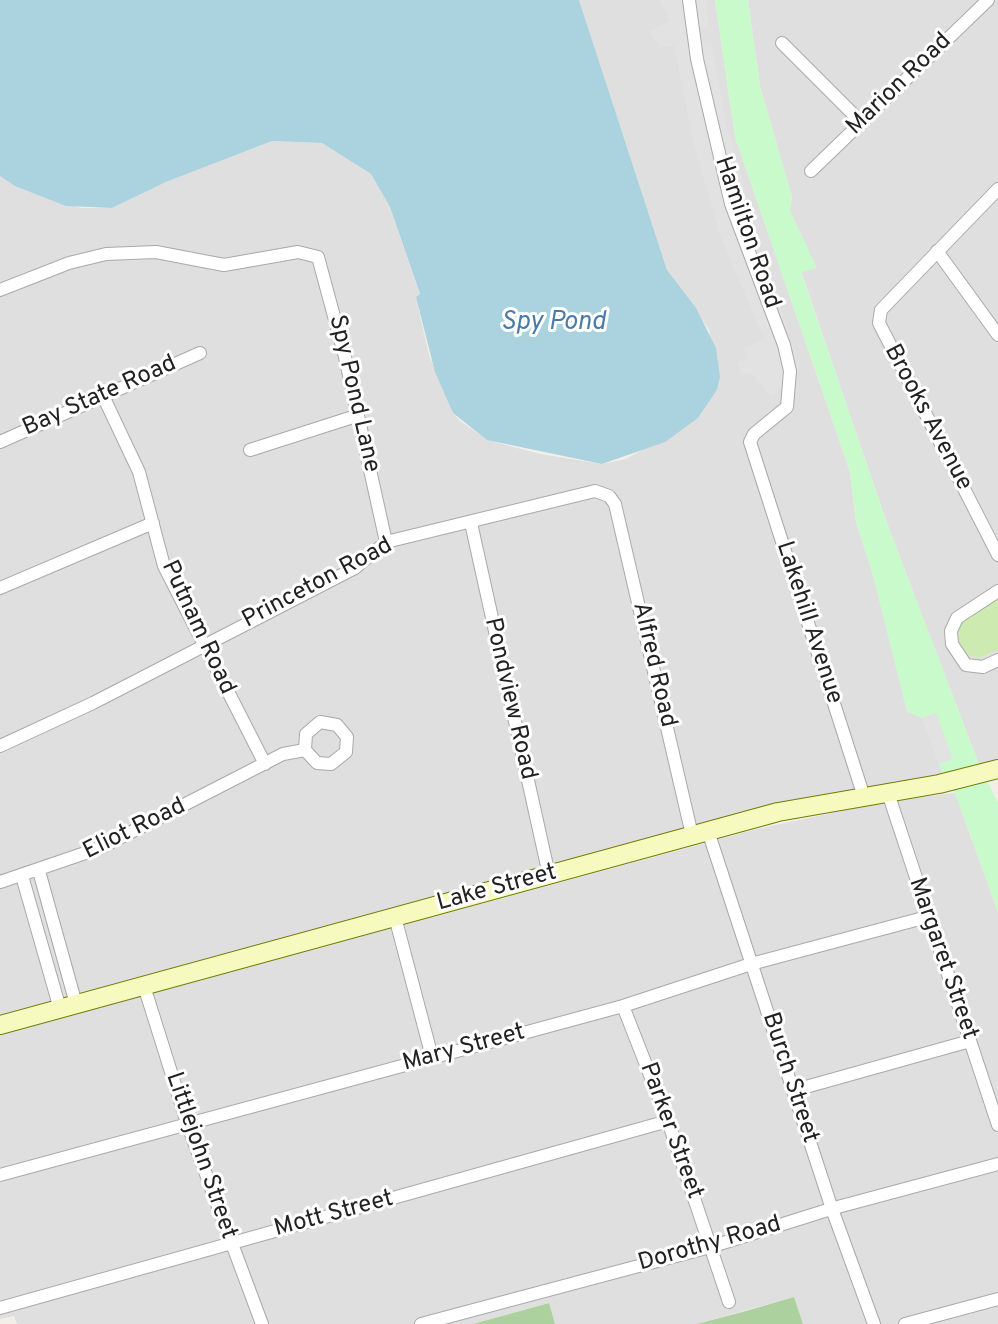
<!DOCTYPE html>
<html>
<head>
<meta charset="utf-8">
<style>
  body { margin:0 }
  canvas { display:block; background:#f2efe9 }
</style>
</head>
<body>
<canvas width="998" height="1324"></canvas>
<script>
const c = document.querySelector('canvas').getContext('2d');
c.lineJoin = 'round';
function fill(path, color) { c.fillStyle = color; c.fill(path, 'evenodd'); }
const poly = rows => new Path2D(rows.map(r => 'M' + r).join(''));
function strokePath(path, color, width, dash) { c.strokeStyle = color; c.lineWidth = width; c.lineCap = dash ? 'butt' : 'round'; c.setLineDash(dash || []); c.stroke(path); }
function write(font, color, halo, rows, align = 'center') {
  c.font = font + ' Overpass,sans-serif'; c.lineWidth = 6; c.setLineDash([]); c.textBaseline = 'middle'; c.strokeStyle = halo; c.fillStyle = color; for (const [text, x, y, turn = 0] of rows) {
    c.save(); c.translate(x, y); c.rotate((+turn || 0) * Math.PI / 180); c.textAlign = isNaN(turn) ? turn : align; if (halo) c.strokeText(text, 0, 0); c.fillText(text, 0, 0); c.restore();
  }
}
fill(poly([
  [579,0,715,0,735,137,850,472,856,522,873,575,907,711,922,718,943,774,785,801,0,1017,0,176,15,186,81,208,112,208,166,182,272,141,322,143,371,174,390,207,420,295,416,297,429,355,453,413,460,421,488,440,540,454,602,464,626,459,698,418,717,390,709,330,667,270],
  [748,0,998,0,998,761,980,767,887,523,801,271,816,267,790,211,792,197,760,86],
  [955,793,998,912,998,1324,803,1324,794,1297,697,1324,555,1324,548,1303,473,1324,17,1324,14,1316,0,1319,0,1035,757,829,889,801]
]), '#e0dfdf');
fill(poly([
  [998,594,998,650,978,658,965,654,956,644,956,627]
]), '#cdebb0');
fill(poly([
  [794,1297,803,1324,697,1324,746,1311],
  [549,1303,555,1324,473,1324]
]), '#add19e');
fill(poly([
  [715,0,748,0,760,86,792,197,790,211,817,268,801,272,887,523,980,767,998,803,998,912,955,793,943,774,922,718,907,711,873,575,856,522,850,472,735,137]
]), '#c8facc');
fill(poly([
  [660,0,706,0,709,28,697,30,699,42,711,40,727,127,758,235,749,239,778,301,800,369,772,397,753,375,742,373,737,363,748,358,744,349,764,339,721,237,694,146,674,46,660,47,649,31,670,21],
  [936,713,953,759,939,764,922,718]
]), '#e2e2e2');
fill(poly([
  [0,0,579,0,667,270,696,308,716,348,720,377,717,390,698,418,665,442,602,464,487,440,453,413,435,372,416,297,420,294,390,207,371,174,322,143,272,141,166,182,112,208,66,206,15,186,0,176]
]), '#aad3df');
const minor = poly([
  [689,0,697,59,731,204,784,345,790,371,787,407,754,434,750,442,864,797],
  [782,43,860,121],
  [811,171,988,0],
  [998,189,881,310,879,323,998,555],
  [937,251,998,335],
  [0,290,69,263,106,254,156,252,224,265,298,252,318,257,345,357,386,542],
  [104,398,139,472,164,566,265,764],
  [0,442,200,353],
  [250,450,356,416],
  [471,523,549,875],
  [0,588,153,523],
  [998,591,957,618,951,631,952,644,966,665,983,667,998,660],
  [0,746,93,703,355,568,386,542,595,491,609,496,615,504,692,835],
  [888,793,998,1125],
  [708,831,832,1209,874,1324],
  [39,871,76,1004],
  [22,876,60,1009],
  [0,882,100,848,283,754,305,750,306,734,320,722,337,725,347,737,346,752,331,764,317,763,305,750],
  [395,917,432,1057],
  [144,986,188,1126,262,1324],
  [623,1006,668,1121,729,1302],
  [795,1090,970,1041],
  [0,1175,623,1006,751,964,927,917],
  [0,1308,668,1121],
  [421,1324,710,1247,834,1208,998,1164],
  [905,1324,998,1299]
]);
const secondary = poly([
  [0,1025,778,812,939,784,998,769]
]);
strokePath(minor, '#a9a9a9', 14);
strokePath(secondary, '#707d05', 20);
strokePath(minor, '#fff', 12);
strokePath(secondary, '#f7fabf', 18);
write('24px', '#222', '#fff', [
  ["Marion Road",900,85,-44],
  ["Hamilton Road",746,233,71],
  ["Spy Pond Lane",353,394,77],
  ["Bay State Road",100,397,-24],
  ["Brooks Avenue",927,418,62],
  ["Princeton Road",318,584,-28],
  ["Lakehill Avenue",808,623,72],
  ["Putnam Road",197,628,65],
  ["Alfred Road",653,665,77],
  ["Pondview Road",509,699,77],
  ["Eliot Road",135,830,-26],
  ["Lake Street",497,889,-15],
  ["Margaret Street",942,959,71],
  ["Mary Street",464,1049,-15],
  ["Burch Street",789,1078,72],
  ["Parker Street",670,1131,70],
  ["Littlejohn Street",200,1156,71],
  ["Mott Street",334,1215,-15],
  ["Dorothy Road",710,1245,-16]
]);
write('italic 26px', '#4a7aab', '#fff', [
  ["Spy Pond",553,324]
]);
</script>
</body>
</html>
